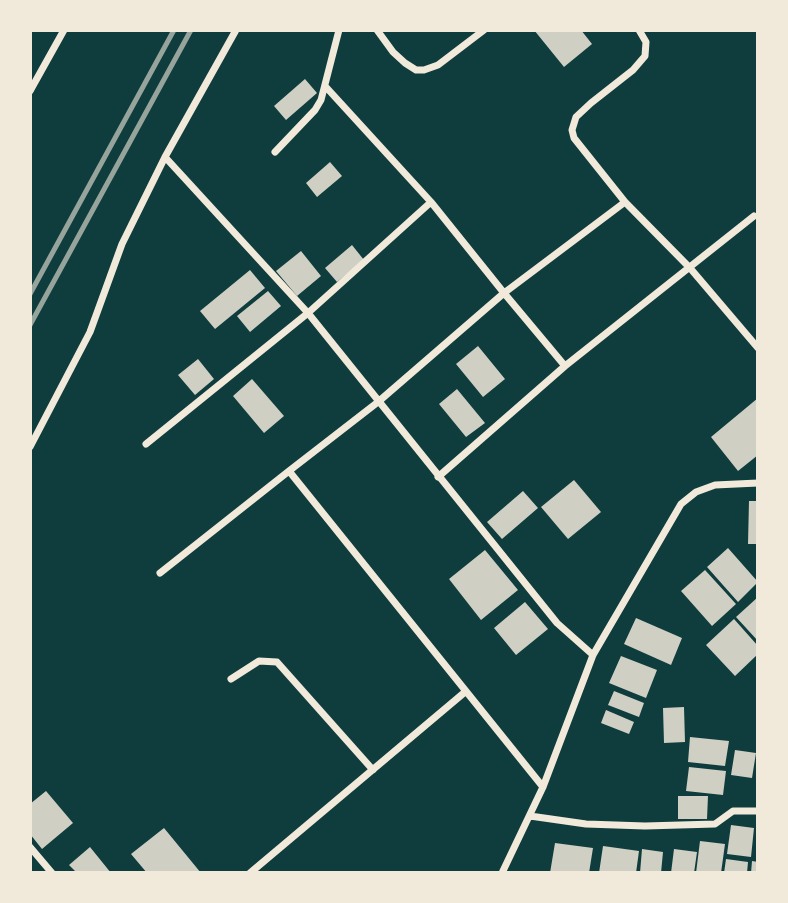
<!DOCTYPE html>
<html>
<head>
<meta charset="utf-8">
<style>
  body { margin:0 }
  #map { position:relative; width:788px; height:903px; overflow:hidden; background:#0f3d3e; font-family:Cabin,sans-serif }
  canvas { display:block }
  .frame { position:absolute; inset:0; border:32px solid #f1e9da; pointer-events:none }
</style>
</head>
<body>
<div id="map">
<canvas width="788" height="903"></canvas>
<div class="frame"></div>
</div>
<script>
const c = document.querySelector('canvas').getContext('2d');
c.lineJoin = 'round';
function fill(path, color) { c.fillStyle = color; c.fill(path, 'evenodd'); }
const poly = rows => new Path2D(rows.map(r => 'M' + r).join(''));
function strokePath(path, color, width, dash) { c.strokeStyle = color; c.lineWidth = width; c.lineCap = dash ? 'butt' : 'round'; c.setLineDash(dash || []); c.stroke(path); }
fill(poly([
  [534,30,581,30,592,44,564,67],
  [305,79,317,93,286,120,274,106],
  [330,162,342,176,317,197,306,183],
  [352,245,364,260,337,282,325,268],
  [301,251,321,276,297,296,276,271],
  [250,270,265,288,215,329,200,311],
  [268,291,281,306,250,332,237,316],
  [478,346,505,379,483,397,456,364],
  [198,359,214,379,195,395,178,375],
  [252,379,284,416,264,433,233,396],
  [457,389,485,423,466,437,439,404],
  [758,398,758,455,738,471,711,437],
  [574,480,601,512,568,539,541,507],
  [523,491,538,508,502,539,487,522],
  [749,501,758,501,758,544,748,544],
  [728,548,758,582,738,602,707,567],
  [485,550,518,590,481,620,449,579],
  [705,570,736,604,712,626,681,591],
  [758,597,758,641,736,617],
  [525,602,548,629,516,655,494,628],
  [636,618,682,638,671,665,624,644],
  [734,619,758,646,758,654,735,676,706,645],
  [621,656,657,670,646,698,609,683],
  [614,691,644,703,639,717,608,705],
  [684,707,685,742,664,743,663,708],
  [606,710,634,722,629,734,601,723],
  [690,737,729,741,725,766,688,762],
  [735,750,756,753,752,778,731,775],
  [689,767,726,771,723,795,686,791],
  [46,791,73,823,42,849,30,834,30,804],
  [678,796,708,796,707,819,678,819],
  [731,825,754,828,751,857,727,854],
  [164,828,201,873,147,873,131,854],
  [700,841,725,844,721,873,696,873],
  [555,843,593,848,589,873,550,873],
  [603,846,639,851,636,873,599,873],
  [90,847,111,873,77,873,69,865],
  [642,849,663,852,661,873,640,873],
  [674,849,697,852,694,873,671,873],
  [726,859,748,862,747,873,724,873],
  [752,861,758,862,758,873,751,873]
]), '#cfcfc3');
strokePath(poly([
  [377,30,393,52,405,63,416,70,424,70,438,65,484,30],
  [639,30,646,42,645,56,633,70,591,103,576,117,572,130,574,138,625,202,690,268,758,348],
  [325,86,431,202,504,293,565,366],
  [30,91,64,30],
  [275,152,315,110,321,100,339,30],
  [165,157,308,313,557,623,593,655],
  [146,444,308,313,431,202],
  [30,447,90,332,122,244,165,157,236,30],
  [438,477,565,366,754,216],
  [160,573,289,471],
  [231,679,259,661,277,662,373,770],
  [543,787,289,471,378,402,504,293,625,202],
  [530,816,586,824,645,826,715,824,733,811,758,811],
  [30,847,52,873],
  [250,873,465,692],
  [502,873,543,787,593,655,681,504,696,492,715,485,758,483]
]), '#f1e9da', 7);
strokePath(poly([
  [30,294,174,30],
  [30,325,191,30]
]), '#97a49c', 5);
</script>
</body>
</html>
